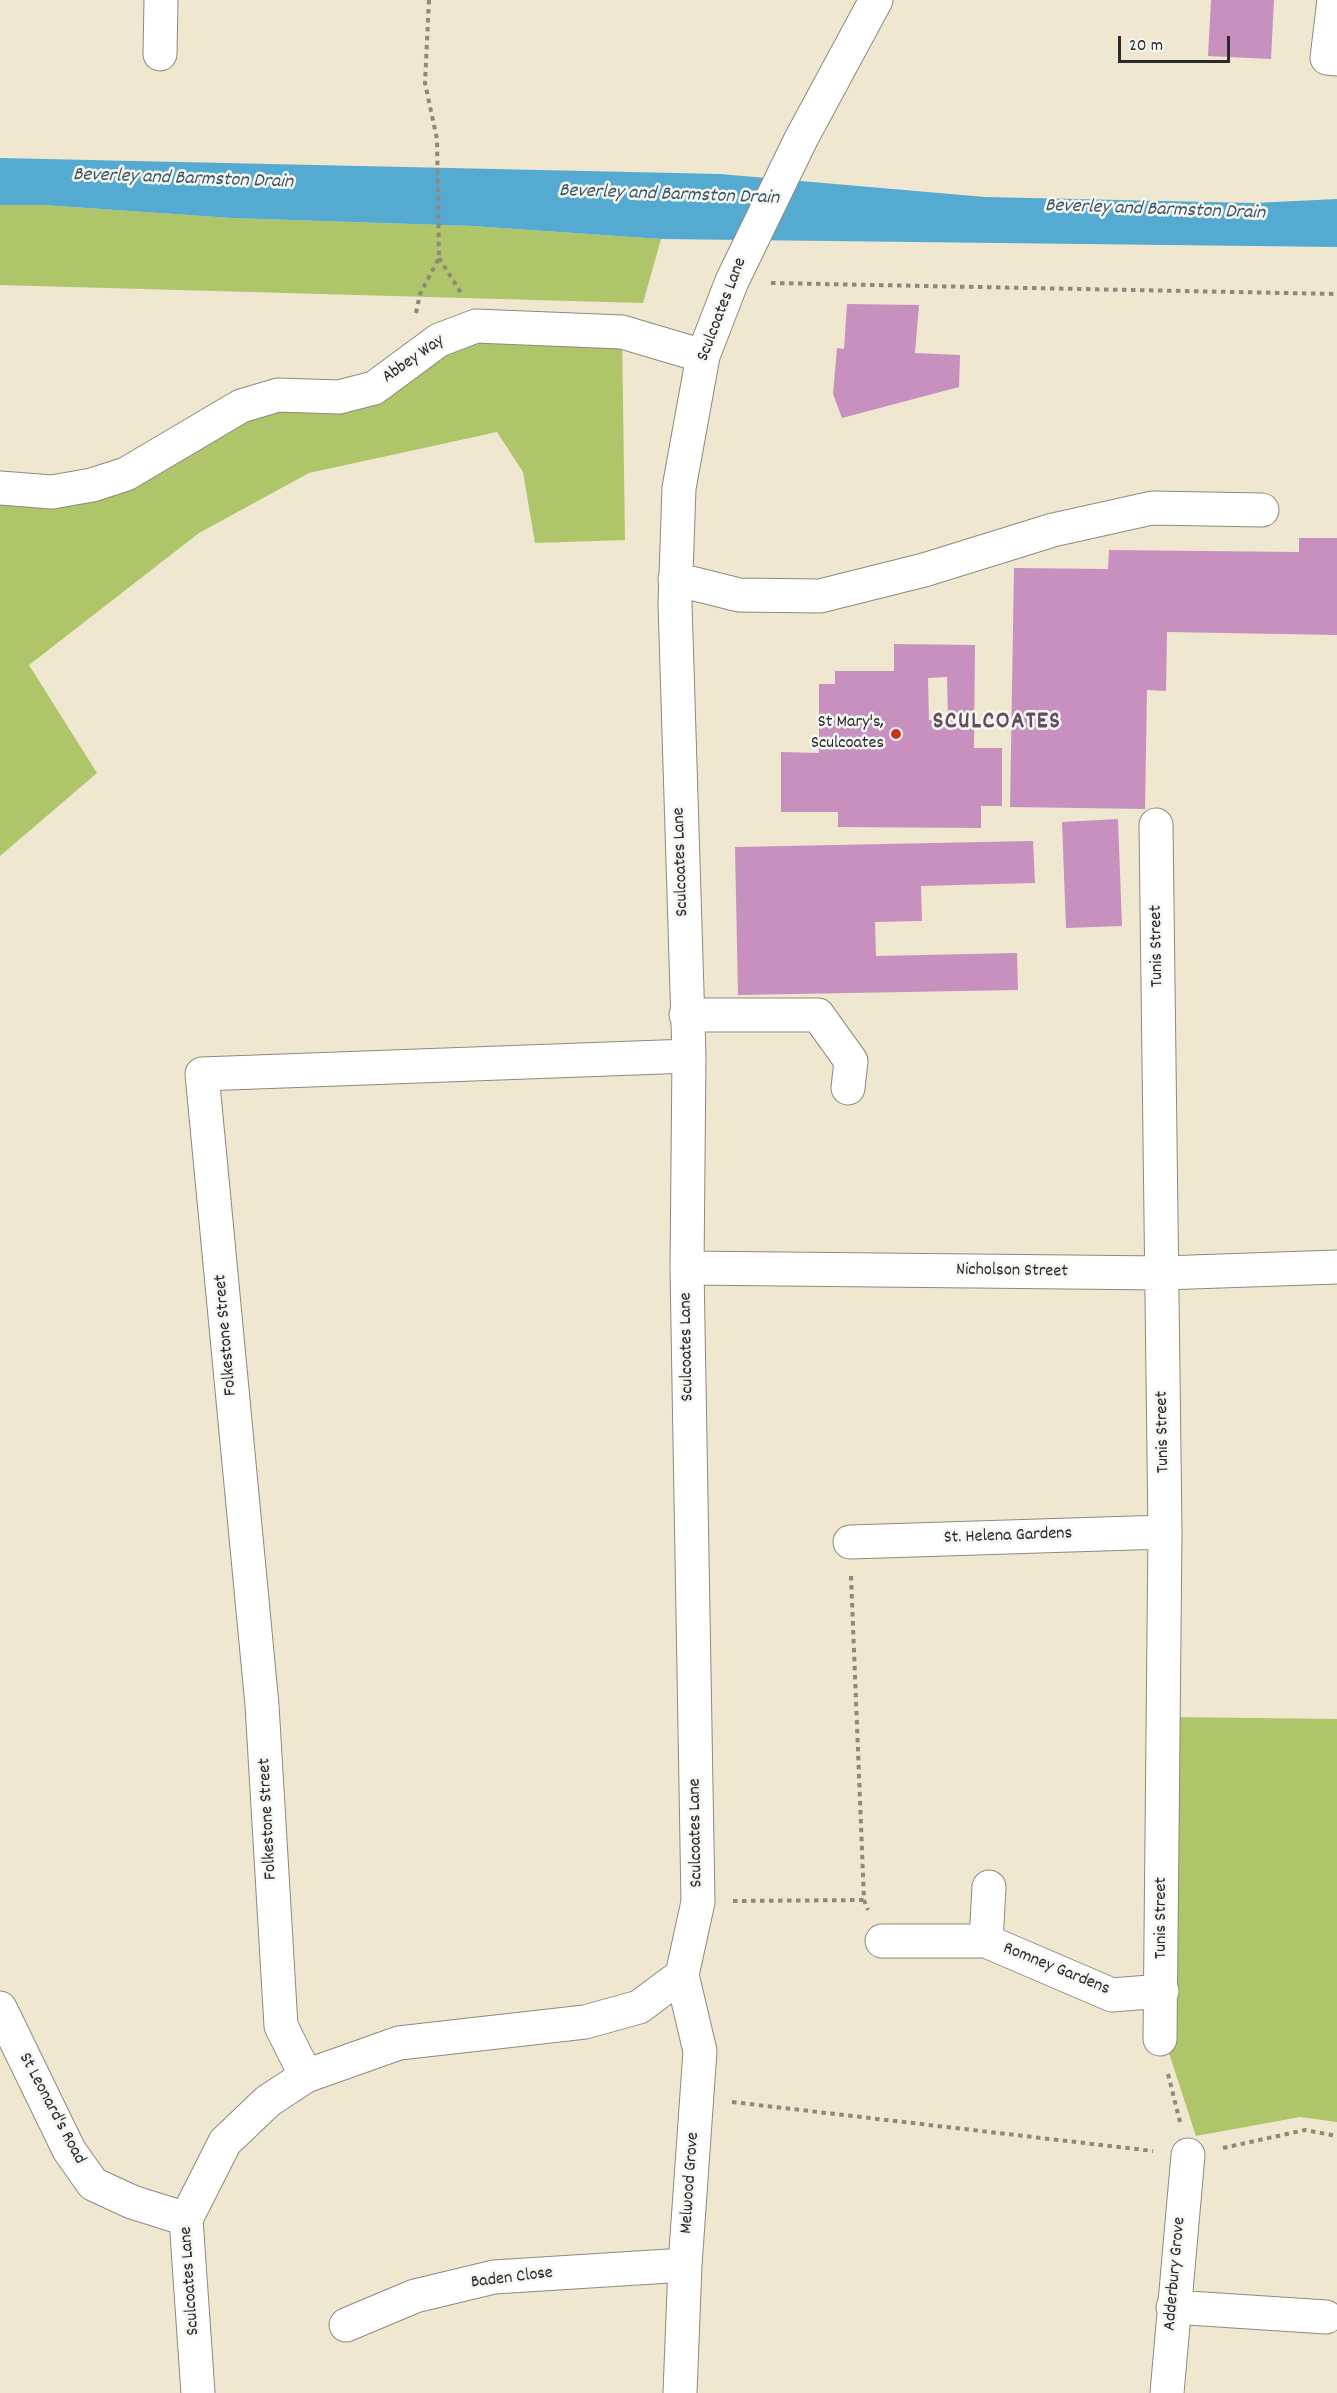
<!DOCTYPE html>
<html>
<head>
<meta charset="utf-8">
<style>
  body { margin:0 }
  #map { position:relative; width:1337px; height:2393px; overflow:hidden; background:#f0e7d1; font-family:Dekko,sans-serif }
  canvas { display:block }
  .scale { position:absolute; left:1118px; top:36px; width:112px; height:27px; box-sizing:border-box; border:3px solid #2b2b2b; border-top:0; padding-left:8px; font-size:18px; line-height:21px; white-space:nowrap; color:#2b2b2b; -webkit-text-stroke:4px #f6f6f2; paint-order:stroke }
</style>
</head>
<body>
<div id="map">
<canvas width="1337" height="2393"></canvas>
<div class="scale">20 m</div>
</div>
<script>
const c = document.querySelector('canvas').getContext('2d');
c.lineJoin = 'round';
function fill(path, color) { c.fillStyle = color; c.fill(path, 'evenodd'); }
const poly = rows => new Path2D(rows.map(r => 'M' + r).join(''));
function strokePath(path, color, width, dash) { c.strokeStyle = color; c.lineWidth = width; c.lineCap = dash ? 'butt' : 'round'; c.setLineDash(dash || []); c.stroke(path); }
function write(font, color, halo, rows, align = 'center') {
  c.font = font + ' Dekko,sans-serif'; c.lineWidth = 5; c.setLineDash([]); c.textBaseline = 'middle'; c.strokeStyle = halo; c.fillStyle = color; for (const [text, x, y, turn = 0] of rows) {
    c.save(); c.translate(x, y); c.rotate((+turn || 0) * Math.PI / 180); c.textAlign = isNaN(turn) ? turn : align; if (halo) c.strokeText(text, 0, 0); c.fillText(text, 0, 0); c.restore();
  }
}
fill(poly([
  [0,205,43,205,232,218,472,226,661,239,643,303,0,285],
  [558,329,622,332,625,540,535,543,523,472,497,432,309,473,199,533,29,665,97,773,0,856,0,494,94,499,205,428,311,396,428,349],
  [1170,1717,1337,1719,1337,2122,1300,2117,1196,2136,1167,2047]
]), '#aec569');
fill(poly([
  [0,158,720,174,985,197,1254,203,1337,199,1337,247,661,239,472,226,232,218,43,205,0,205]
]), '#55aad1');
fill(poly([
  [1211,0,1274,0,1271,59,1208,56],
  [847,304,919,305,915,353,960,355,959,387,842,418,833,394,837,348,844,349],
  [1299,538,1337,538,1337,635,1167,632,1166,691,1147,690,1145,809,1010,807,1014,568,1108,569,1109,550,1299,552],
  [894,644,975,645,974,748,1002,748,1002,806,981,806,981,828,838,827,838,812,781,812,781,752,819,753,819,684,835,684,835,671,894,671],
  [947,677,948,720,929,720,928,678],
  [1118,819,1122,926,1066,928,1062,822],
  [1033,841,1035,883,921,886,922,921,875,922,876,956,1017,953,1018,990,738,995,735,847]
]), '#c890bf');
const minor = poly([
  [1334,0,1327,58,1337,59],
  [160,54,161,0],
  [0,488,52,492,92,485,126,474,241,406,278,395,339,397,374,388,439,340,476,326,622,332,703,356],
  [675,579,739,595,820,596,924,570,1053,530,1152,508,1262,510],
  [1156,825,1165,1532,1160,2039],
  [686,1015,818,1015,851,1061,848,1088],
  [687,1268,1163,1273,1337,1267],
  [850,1542,1165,1532],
  [882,1941,986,1941,1112,1995,1162,1991],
  [986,1941,989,1887],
  [0,2008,69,2150,93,2184,132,2202,186,2219],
  [306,2076,281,2026,262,1705,202,1074,689,1056],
  [1173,2307,1326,2317],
  [346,2325,415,2296,494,2277,685,2265],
  [198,2393,186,2219,225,2142,268,2101,306,2076,399,2043,585,2022,639,2007,682,1975,698,1902,687,1268,689,1056,675,603,679,488,703,356,732,281,801,139,876,0],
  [680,2393,685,2265,700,2051,682,1975],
  [1167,2393,1188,2155]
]);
strokePath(minor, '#8e897e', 35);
strokePath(poly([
  [439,258,461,293],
  [771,283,1337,294],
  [416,313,420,294,439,258,437,139,425,83,429,0],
  [851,1576,864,1900,868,1910],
  [733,1901,864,1900],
  [1168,2074,1180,2122],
  [732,2102,1153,2151],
  [1223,2148,1305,2130,1337,2136]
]), '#8e897e', 4, [4.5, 4.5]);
strokePath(minor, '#fff', 33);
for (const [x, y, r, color] of [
  [896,734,6,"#c8321e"]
]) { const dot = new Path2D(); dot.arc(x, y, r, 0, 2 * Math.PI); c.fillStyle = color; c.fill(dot); strokePath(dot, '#f6f6f2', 2); }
write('18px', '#2b2b2b', '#f6f6f2', [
  ["Sculcoates Lane",723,310,-69],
  ["Abbey Way",414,360,-35],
  ["Sculcoates Lane",682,862,-92],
  ["Tunis Street",1158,946,-91],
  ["Nicholson Street",1012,1272,1],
  ["Folkestone Street",227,1335,-95],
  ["Sculcoates Lane",688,1347,-91],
  ["Tunis Street",1164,1432,-91],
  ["St. Helena Gardens",1008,1537,-2],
  ["Folkestone Street",269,1819,-93],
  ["Sculcoates Lane",697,1833,-91],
  ["Tunis Street",1163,1918,-90],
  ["Romney Gardens",1056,1970,22],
  ["St Leonard's Road",51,2109,62],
  ["Melwood Grove",691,2183,-86],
  ["Adderbury Grove",1176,2274,-85],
  ["Baden Close",512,2279,-7],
  ["Sculcoates Lane",191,2281,-94]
]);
write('18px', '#2b2b2b', '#f6f6f2', [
  ["St Mary's,",884,724],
  ["Sculcoates",884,745]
], 'right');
write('italic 20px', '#3a5765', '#f6f6f2', [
  ["Beverley and Barmston Drain",183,180,2],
  ["Beverley and Barmston Drain",669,196,2],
  ["Beverley and Barmston Drain",1155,211,2]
]);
c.letterSpacing = '1.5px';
write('bold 24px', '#624e5f', '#f6f6f2', [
  ["SCULCOATES",997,724]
]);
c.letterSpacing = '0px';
</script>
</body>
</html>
